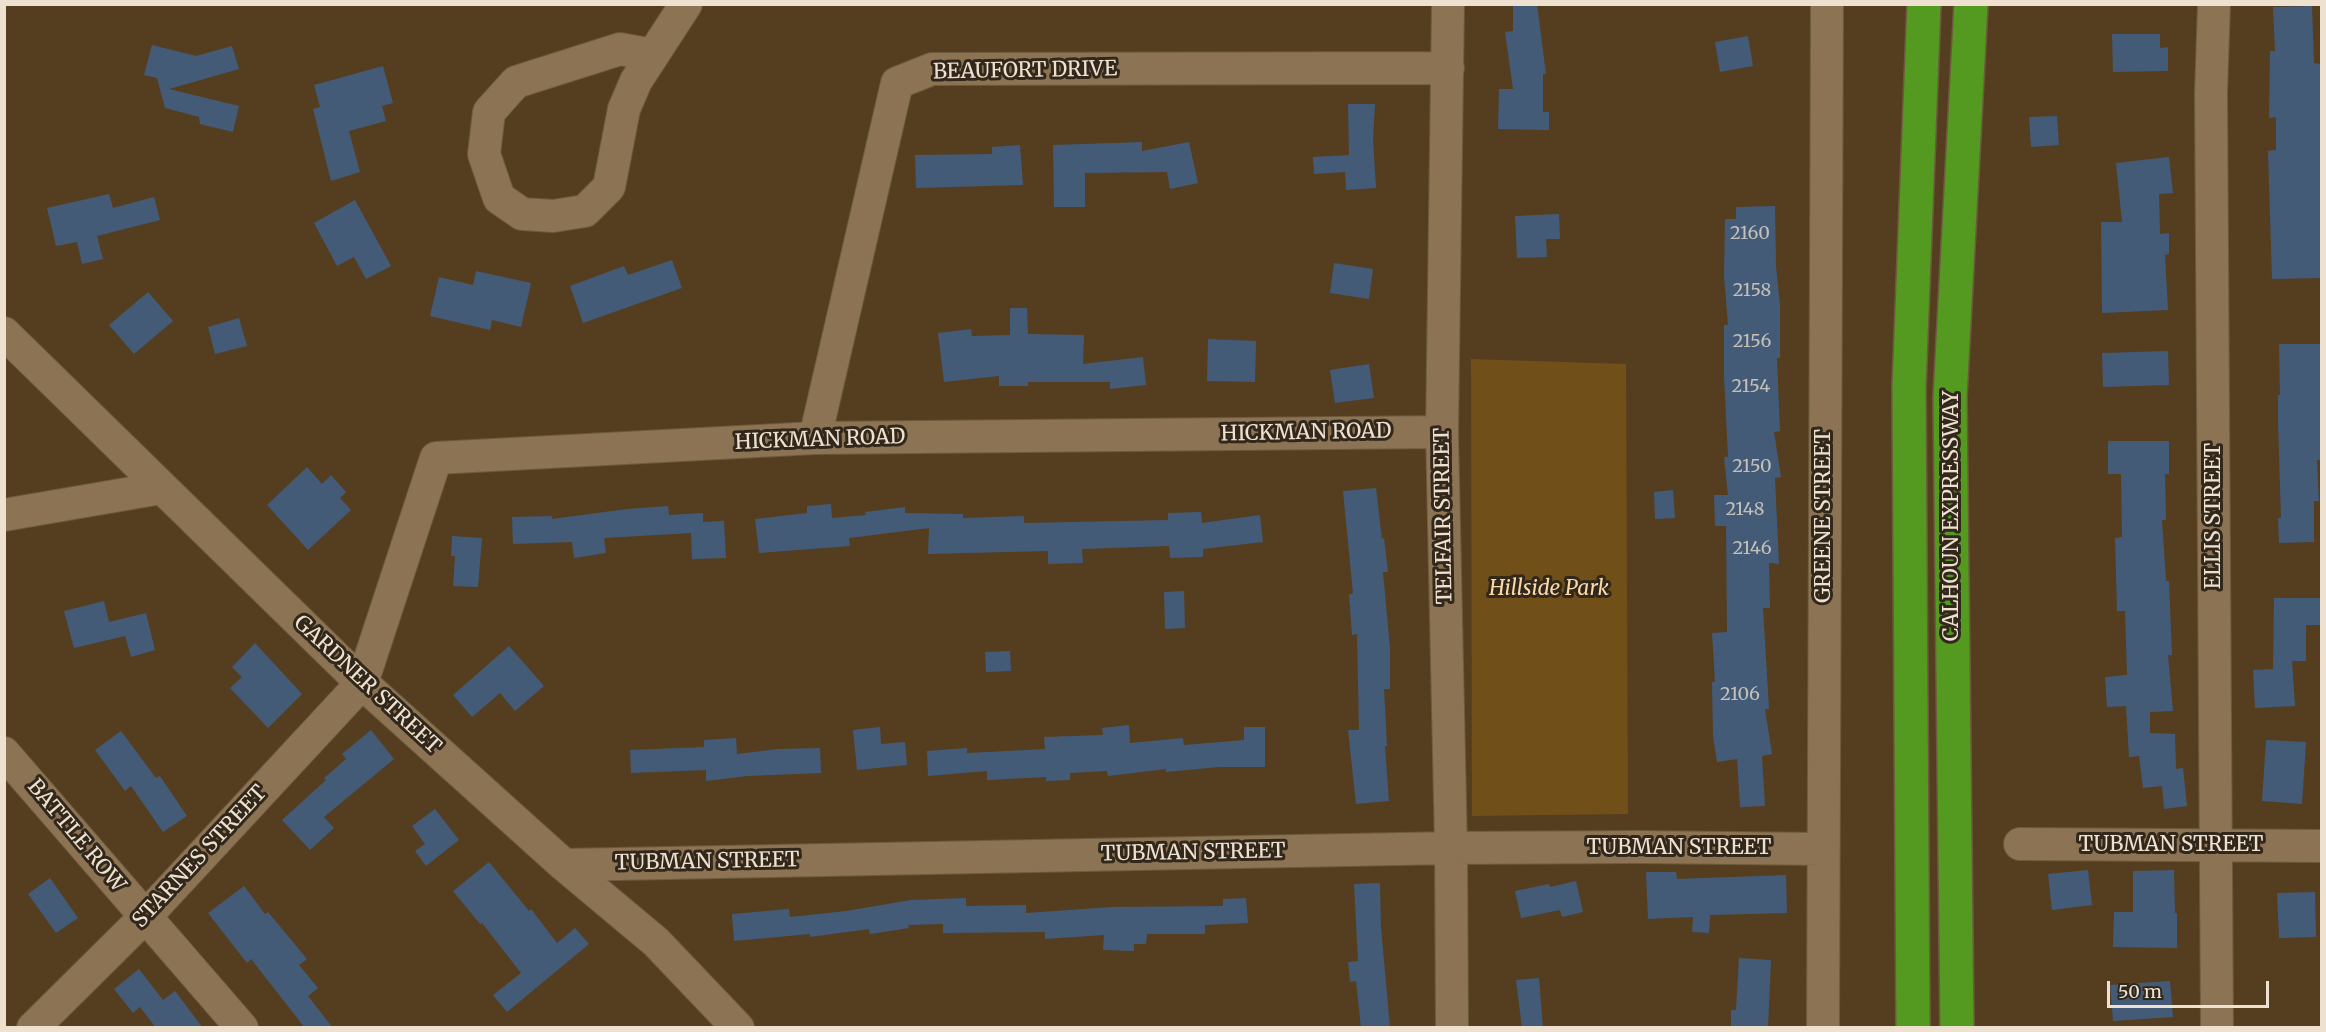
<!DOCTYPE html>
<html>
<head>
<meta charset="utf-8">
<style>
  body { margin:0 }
  #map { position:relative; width:2326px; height:1032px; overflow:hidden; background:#543e1f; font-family:Merriweather,serif }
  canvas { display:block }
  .frame { position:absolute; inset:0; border:6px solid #eee1cf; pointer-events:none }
  .scale { position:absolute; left:2107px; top:981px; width:162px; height:27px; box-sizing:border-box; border:3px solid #eee1cf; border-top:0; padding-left:8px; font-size:18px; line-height:21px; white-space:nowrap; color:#eee1cf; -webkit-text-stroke:4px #31271a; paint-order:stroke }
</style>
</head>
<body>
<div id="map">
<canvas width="2326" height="1032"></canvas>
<div class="frame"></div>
<div class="scale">50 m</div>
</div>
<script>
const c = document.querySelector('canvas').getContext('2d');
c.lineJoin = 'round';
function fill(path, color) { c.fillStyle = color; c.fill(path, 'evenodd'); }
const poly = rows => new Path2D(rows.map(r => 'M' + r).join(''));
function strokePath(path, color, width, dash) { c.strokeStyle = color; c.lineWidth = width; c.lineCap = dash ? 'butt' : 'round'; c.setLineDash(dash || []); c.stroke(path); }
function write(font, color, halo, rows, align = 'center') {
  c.font = font + ' Merriweather,serif'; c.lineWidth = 6; c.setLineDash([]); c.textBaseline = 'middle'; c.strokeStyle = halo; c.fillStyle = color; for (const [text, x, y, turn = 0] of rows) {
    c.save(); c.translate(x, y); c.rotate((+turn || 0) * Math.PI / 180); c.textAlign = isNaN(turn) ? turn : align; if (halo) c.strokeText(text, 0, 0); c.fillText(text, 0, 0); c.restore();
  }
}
fill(poly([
  [1471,359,1626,364,1628,814,1472,816]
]), '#704f19');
fill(poly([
  [1513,4,1537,4,1546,74,1543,74,1543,112,1549,112,1549,130,1498,129,1499,89,1513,89,1505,32,1513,31],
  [2312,6,2314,63,2320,64,2322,278,2272,279,2268,151,2276,150,2276,117,2269,118,2270,51,2275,51,2273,7],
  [2112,34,2160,34,2160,48,2168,47,2168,71,2113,72],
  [1748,36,1753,66,1720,72,1715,42],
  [152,45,196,56,232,46,239,69,169,89,239,106,233,132,200,124,199,117,165,108,157,78,144,75],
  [383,66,393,103,382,106,386,121,349,131,360,172,331,181,313,109,320,107,314,85],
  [1348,104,1375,104,1373,139,1376,188,1346,190,1345,172,1314,174,1313,157,1349,155],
  [2057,116,2059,145,2031,147,2029,117],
  [1142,142,1142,151,1189,142,1198,183,1170,189,1167,172,1085,173,1085,207,1054,207,1053,145],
  [1020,145,1023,185,916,188,915,155,992,154,992,147],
  [2169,157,2173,193,2159,194,2160,234,2169,233,2169,254,2165,255,2168,310,2102,313,2101,222,2122,222,2116,163],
  [109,194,113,208,154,197,160,220,97,236,103,259,82,264,77,242,56,246,47,208],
  [355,200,391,266,366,279,354,257,337,266,314,223],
  [1775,206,1776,266,1780,305,1780,358,1777,358,1780,431,1774,432,1781,477,1775,478,1779,564,1769,563,1770,608,1763,608,1769,709,1765,709,1772,754,1762,756,1765,806,1740,807,1737,759,1717,762,1713,736,1712,682,1715,682,1712,633,1727,632,1726,526,1715,526,1714,495,1728,495,1724,457,1728,457,1724,376,1724,325,1728,325,1724,276,1725,219,1736,219,1736,207],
  [1559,214,1560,239,1546,239,1547,257,1517,258,1515,216],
  [672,260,682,288,583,323,570,286,624,266,628,275],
  [1334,263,1373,269,1369,299,1330,293],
  [476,271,531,283,521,327,492,320,490,330,430,316,439,277,473,285],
  [148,292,173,321,134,354,109,325],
  [1010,308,1027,308,1028,334,1084,335,1083,364,1143,357,1146,385,1110,389,1110,382,1028,382,1028,386,999,386,999,376,944,382,938,333,971,329,972,336,1010,335],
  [239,318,247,346,215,354,208,327],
  [1208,339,1256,341,1255,382,1207,381],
  [2279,344,2322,344,2322,460,2317,460,2319,501,2314,501,2314,542,2279,543,2278,518,2281,518,2278,421,2278,395,2280,395],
  [2168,351,2169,385,2103,387,2102,353],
  [1369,364,1374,398,1335,403,1330,370],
  [2108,441,2169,441,2169,474,2165,474,2166,520,2162,520,2166,581,2169,581,2172,655,2168,655,2173,711,2150,712,2150,733,2175,734,2176,769,2183,768,2187,806,2164,809,2162,786,2143,788,2139,756,2129,757,2126,706,2107,707,2105,677,2127,675,2125,611,2117,611,2115,538,2122,537,2121,474,2108,474],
  [307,467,322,484,331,475,346,492,340,498,351,510,308,550,267,505],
  [1376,488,1382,539,1384,538,1388,572,1383,572,1390,648,1390,689,1384,689,1387,746,1385,746,1389,801,1356,804,1348,730,1359,730,1357,634,1352,635,1349,594,1353,594,1343,491],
  [1673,490,1675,518,1655,519,1654,492],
  [831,504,832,518,866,515,865,512,905,507,905,513,963,514,963,518,1024,516,1024,523,1168,520,1168,513,1201,512,1202,523,1260,515,1263,542,1203,549,1203,557,1170,558,1169,546,1082,549,1083,563,1048,564,1048,551,928,554,929,528,849,538,850,546,759,553,755,519,807,513,807,506],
  [668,506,669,515,703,513,703,522,724,521,726,558,692,559,691,533,604,538,606,553,574,558,572,542,513,544,512,517,552,516,552,519,627,509],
  [452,536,482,538,478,587,453,586,455,556,451,556],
  [1184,591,1185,628,1165,629,1164,592],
  [2274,598,2322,598,2322,625,2306,625,2306,661,2292,661,2295,706,2255,708,2253,670,2273,669],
  [104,601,109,622,146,613,155,650,131,657,125,636,74,648,64,611],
  [255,643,302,694,268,728,230,688,242,677,232,667],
  [509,646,544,686,515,711,500,693,472,717,453,695],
  [1010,651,1011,671,986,672,985,652],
  [1129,725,1130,743,1183,738,1184,745,1244,740,1244,727,1265,727,1265,767,1219,767,1166,772,1166,769,1108,776,1107,771,1070,773,1070,780,1046,781,1046,777,987,780,987,771,928,776,927,751,967,748,967,753,1045,749,1044,737,1103,735,1102,728],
  [880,727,881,744,905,742,907,765,857,770,853,730],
  [371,730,394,759,324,817,334,828,310,850,282,820,326,780,324,778,346,759,342,754],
  [121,731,156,778,160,776,187,816,163,832,131,786,125,791,95,750],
  [736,738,737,754,778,749,820,748,821,773,747,776,706,781,706,770,631,773,630,750,704,747,704,740],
  [2266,740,2306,742,2302,804,2262,801],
  [435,809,459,840,426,866,415,851,425,844,412,826],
  [489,862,529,911,531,909,557,943,575,928,589,944,507,1012,493,995,521,973,482,923,480,924,453,891],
  [2088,870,2092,905,2052,910,2048,874],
  [2174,870,2175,913,2177,913,2177,948,2113,947,2114,912,2133,912,2133,871],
  [1646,872,1676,872,1677,879,1786,875,1787,913,1710,915,1709,933,1692,932,1693,917,1648,919],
  [50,878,78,918,56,933,28,894],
  [1576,881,1583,912,1562,917,1560,910,1521,918,1515,891,1549,884,1550,887],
  [1380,883,1381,927,1390,1028,1361,1028,1356,981,1350,982,1348,962,1358,961,1354,884],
  [244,886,265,914,268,912,307,959,299,965,318,988,308,996,333,1028,305,1028,251,959,247,963,208,913],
  [2315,892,2316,937,2279,938,2277,893],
  [966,898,966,906,1026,905,1026,913,1112,907,1223,906,1223,899,1246,898,1248,923,1205,925,1205,934,1147,934,1146,944,1134,944,1134,951,1103,950,1104,935,1045,939,1045,932,943,933,943,924,908,925,909,928,870,934,869,929,810,937,810,934,734,941,732,914,789,909,790,917,846,911,911,900],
  [1739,958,1771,960,1768,1028,1731,1028,1731,1010,1736,1010],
  [139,969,163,1000,175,991,203,1028,156,1028,140,1007,133,1013,114,989],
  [1539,978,1543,1028,1522,1028,1516,980],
  [2170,981,2173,1017,2113,1021,2110,985]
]), '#445b78');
const minor = poly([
  [1448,4,1442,432,1451,848,1452,1028],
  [2214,4,2211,93,2217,1028],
  [653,55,620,49,516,82,489,112,484,154,499,198,522,214,553,216,585,211,609,187,624,109,636,81,686,4],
  [4,333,362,683,564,865,656,942,738,1028],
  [815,438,897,83,932,69,1448,68],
  [4,515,161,488],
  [4,753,242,1028],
  [2020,844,2322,846],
  [564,865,1451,848,1638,847,1822,849],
  [33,1028,145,917,362,683,436,458,815,438,1442,432],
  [1823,1028,1827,4]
]);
const highway = poly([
  [1913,1028,1909,387,1924,4],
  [1957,1028,1950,397,1971,4]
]);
strokePath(minor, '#6c5a3d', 34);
strokePath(highway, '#6c5a3d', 36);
strokePath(minor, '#8b7353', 32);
strokePath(highway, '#549920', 33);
write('18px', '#c4c0b9', null, [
  ["2160",1750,234],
  ["2158",1752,291],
  ["2156",1752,342],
  ["2154",1751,387],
  ["2150",1752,467],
  ["2148",1745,510],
  ["2146",1752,549],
  ["2106",1740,695]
]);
write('21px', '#eee1cf', '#31271a', [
  ["BEAUFORT DRIVE",1025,71,-1],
  ["HICKMAN ROAD",1306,433,-1],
  ["HICKMAN ROAD",820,440,-2],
  ["TELFAIR STREET",1444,516,-91],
  ["GREENE STREET",1824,516,-90],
  ["CALHOUN EXPRESSWAY",1952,516,-90],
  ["ELLIS STREET",2214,516,-90],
  ["GARDNER STREET",367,685,43],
  ["BATTLE ROW",76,836,50],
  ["TUBMAN STREET",2171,845],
  ["TUBMAN STREET",1679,848],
  ["TUBMAN STREET",1193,853,-1],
  ["STARNES STREET",200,857,-47],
  ["TUBMAN STREET",707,862,-1]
]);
write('italic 21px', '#fcd9a9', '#31271a', [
  ["Hillside Park",1549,589]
]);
</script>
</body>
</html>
